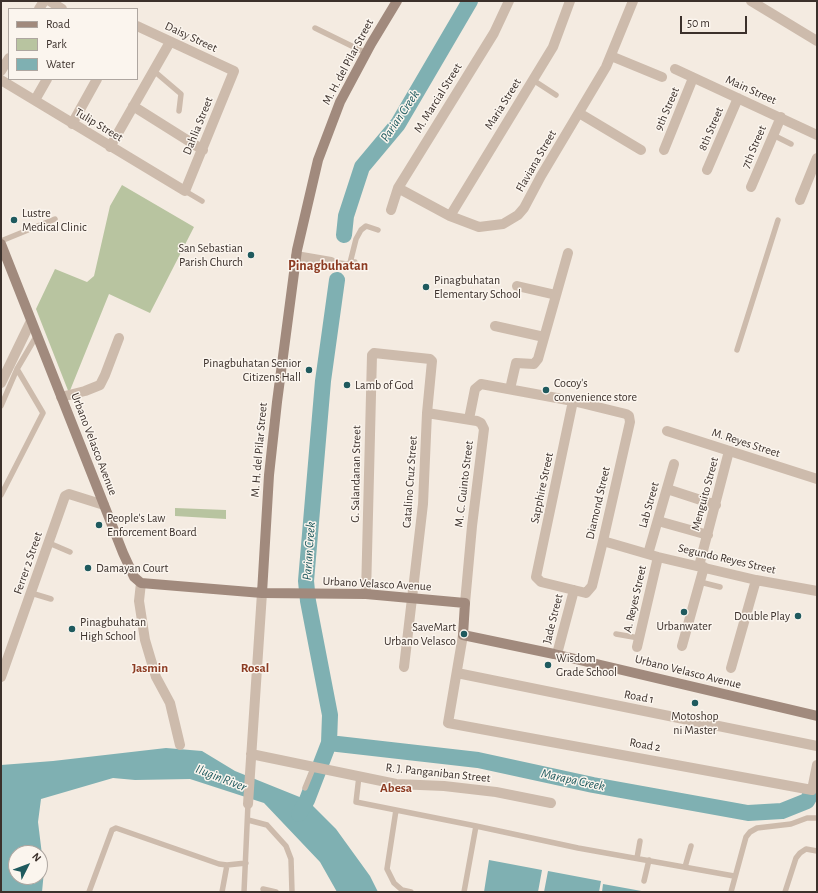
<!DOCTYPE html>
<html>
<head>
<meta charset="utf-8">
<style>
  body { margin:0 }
  #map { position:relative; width:818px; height:893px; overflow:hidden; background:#f4ebe1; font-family:"Alegreya Sans",sans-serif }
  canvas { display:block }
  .frame { position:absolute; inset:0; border:2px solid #3b302b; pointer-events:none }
  .legend { position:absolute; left:8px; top:8px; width:130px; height:72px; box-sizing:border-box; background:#fbf5ee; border:1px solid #aea6a0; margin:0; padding:5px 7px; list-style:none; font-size:12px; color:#3b302b }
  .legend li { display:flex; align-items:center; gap:8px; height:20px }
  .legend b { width:20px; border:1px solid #aea6a0 }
  .north { position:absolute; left:8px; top:845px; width:40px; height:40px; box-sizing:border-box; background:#fbf5ee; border:1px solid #aea6a0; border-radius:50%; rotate:48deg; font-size:11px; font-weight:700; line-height:16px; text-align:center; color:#3b302b }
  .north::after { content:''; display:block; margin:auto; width:14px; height:18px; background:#1f5a5e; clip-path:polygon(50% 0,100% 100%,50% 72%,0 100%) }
  .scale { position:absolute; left:680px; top:16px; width:67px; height:18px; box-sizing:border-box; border:2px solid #3b302b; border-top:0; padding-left:5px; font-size:12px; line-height:14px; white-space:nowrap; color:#3b302b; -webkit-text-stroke:3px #fbf5ee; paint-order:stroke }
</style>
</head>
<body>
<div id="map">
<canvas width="818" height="893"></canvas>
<div class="frame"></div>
<ul class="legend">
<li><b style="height:5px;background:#a18a7d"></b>Road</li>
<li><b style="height:11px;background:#b8c4a0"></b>Park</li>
<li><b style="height:11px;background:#7fb0b2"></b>Water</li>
</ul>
<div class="north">N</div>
<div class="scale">50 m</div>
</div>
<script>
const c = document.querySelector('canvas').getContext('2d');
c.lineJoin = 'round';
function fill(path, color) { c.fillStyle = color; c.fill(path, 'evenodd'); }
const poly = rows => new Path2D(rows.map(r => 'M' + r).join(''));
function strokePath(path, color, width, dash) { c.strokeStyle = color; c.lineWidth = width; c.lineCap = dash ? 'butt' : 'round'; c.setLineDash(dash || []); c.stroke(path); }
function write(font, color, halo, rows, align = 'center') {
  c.font = font + ' "Alegreya Sans",sans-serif'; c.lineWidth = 3; c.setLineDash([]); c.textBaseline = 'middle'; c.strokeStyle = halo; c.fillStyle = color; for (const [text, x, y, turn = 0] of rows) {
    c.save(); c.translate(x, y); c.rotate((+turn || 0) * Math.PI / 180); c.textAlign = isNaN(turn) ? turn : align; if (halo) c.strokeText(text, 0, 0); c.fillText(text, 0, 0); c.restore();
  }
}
fill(poly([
  [122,185,194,227,150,313,109,294,69,393,36,309,55,269,87,282,94,276,110,206],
  [175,508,226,510,226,519,175,516]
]), '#b8c4a0');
fill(poly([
  [166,748,202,751,235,771,307,800,336,829,370,876,378,892,337,892,320,862,264,803,190,779,135,780,113,778,41,799,38,822,44,871,42,892,1,892,1,765,53,761],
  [16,853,40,853,40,877,16,877],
  [489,860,542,870,538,892,484,892],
  [548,871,601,881,599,892,544,892],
  [603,884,647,892,602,892]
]), '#7fb0b2');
strokePath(poly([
  [344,235,346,216,362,167,398,124,470,1],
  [329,743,478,760,593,785,748,813,782,811,807,801,811,794],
  [299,814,307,800,329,743,330,715,308,601,306,581,323,381,337,280]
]), '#7fb0b2', 16);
strokePath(poly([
  [315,28,366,53],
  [154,71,181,94,179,111],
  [533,80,556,95],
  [773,135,791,144],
  [185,191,202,201],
  [1,241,55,219],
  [331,262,347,264,355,262],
  [350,263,356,239,361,230,366,226,378,230],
  [737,350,778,220],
  [1,406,17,369,37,335],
  [1,495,43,413,17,369],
  [49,543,70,552],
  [700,582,720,587],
  [31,593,51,599],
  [616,634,639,638],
  [359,776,356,802,476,826],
  [305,788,314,766],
  [396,810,387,869,394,883,402,890,411,892],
  [248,820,267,825,286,846,291,859,292,892],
  [637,858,640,841],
  [685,867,691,846],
  [644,881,649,860],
  [263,889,276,892],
  [89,892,112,830,116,828,219,864,227,865,246,863],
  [222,892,227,865],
  [244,892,248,804],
  [464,892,476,826,578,848,734,876],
  [731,892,746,837,750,832,757,828,791,824,807,818,817,818],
  [785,892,796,858,800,853,806,849,817,851]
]), '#cdbbac', 5.5);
strokePath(poly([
  [50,1,62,9],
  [751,1,817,41],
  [39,9,44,1],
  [611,56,662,77],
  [675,69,817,135],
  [1,71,9,58],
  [1,80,185,191,234,71,137,26],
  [35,100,47,79],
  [133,106,203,150],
  [579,113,641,150],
  [72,124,97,79],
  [110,147,170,42],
  [664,150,693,78],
  [707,170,738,98],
  [751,187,781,117],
  [398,188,450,216,479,227,503,224,518,215,524,208,541,176,606,67,633,1],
  [800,200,817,158],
  [391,210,398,188,494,33,509,1],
  [450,216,553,47,570,1],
  [296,256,331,262],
  [517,286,556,295],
  [495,326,544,337],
  [1,383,31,321],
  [510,389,516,363,534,364,538,359,568,253],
  [61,397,85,391,100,385,105,375,119,338],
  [427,413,477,421,481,423,484,429,472,526,465,603],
  [469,419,475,389,481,384,573,401,626,414,629,416,630,422,603,541,592,586,586,593,541,582,536,577,573,401],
  [667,431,817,479],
  [667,489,716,505],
  [658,521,708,535],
  [603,541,658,557,756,580,817,591],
  [648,554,674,464],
  [699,566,729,451],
  [141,583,139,601,145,640,156,677,170,703,180,745],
  [366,594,372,355,374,353,430,359,432,361,427,413,423,504,404,667],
  [463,635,448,723,812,790,817,765],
  [682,646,704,567],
  [637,647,658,557],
  [557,654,574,590],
  [731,668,756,580],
  [457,673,817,746],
  [1,677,65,496,69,494,104,505],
  [251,754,396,784,444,786,496,792,551,803],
  [248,804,262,593]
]), '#cdbbac', 10);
strokePath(poly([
  [1,244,123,553,134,577,141,583,262,593,366,594,465,603,463,635,554,654,817,716],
  [262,593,269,475,277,402,297,250,318,160,340,102,371,44,397,1]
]), '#a18a7d', 10);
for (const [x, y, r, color] of [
  [14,220,4,"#1f5a5e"],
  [251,255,4,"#1f5a5e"],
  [426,287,4,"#1f5a5e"],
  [309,370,4,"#1f5a5e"],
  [347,385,4,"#1f5a5e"],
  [546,390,4,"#1f5a5e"],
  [99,525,4,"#1f5a5e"],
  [88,568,4,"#1f5a5e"],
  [684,612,4,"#1f5a5e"],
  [798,616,4,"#1f5a5e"],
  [72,629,4,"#1f5a5e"],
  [464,634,4,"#1f5a5e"],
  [548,665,4,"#1f5a5e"],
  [695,703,4,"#1f5a5e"]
]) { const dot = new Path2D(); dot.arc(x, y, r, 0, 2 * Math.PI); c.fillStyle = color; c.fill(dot); strokePath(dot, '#fbf5ee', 1.5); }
write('12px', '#3b302b', '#fbf5ee', [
  ["Daisy Street",191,37,25],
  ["M. H. del Pilar Street",348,62,-62],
  ["Main Street",751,90,24],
  ["M. Marcial Street",438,98,-58],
  ["Maria Street",503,104,-58],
  ["9th Street",667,109,-67],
  ["Tulip Street",99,125,31],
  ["Dahlia Street",198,126,-68],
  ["8th Street",711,129,-67],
  ["7th Street",754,147,-67],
  ["Flaviana Street",536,161,-60],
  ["M. Reyes Street",746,443,18],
  ["Urbano Velasco Avenue",94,444,69],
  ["M. H. del Pilar Street",259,450,-85],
  ["G. Salandanan Street",356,474,-89],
  ["Catalino Cruz Street",410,482,-86],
  ["M. C. Guinto Street",464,484,-83],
  ["Sapphire Street",542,488,-78],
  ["Menguito Street",705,494,-75],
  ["Diamond Street",598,503,-77],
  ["Lab Street",649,505,-74],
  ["Segundo Reyes Street",727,559,13],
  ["Ferrer 2 Street",28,563,-71],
  ["Urbano Velasco Avenue",377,584,3],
  ["A. Reyes Street",635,599,-77],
  ["Jade Street",553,619,-76],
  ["Urbano Velasco Avenue",688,672,14],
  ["Road 1",639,697,11],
  ["Road 2",645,745,10],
  ["R. J. Panganiban Street",438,773,6]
]);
write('12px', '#3b302b', '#fbf5ee', [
  ["Lustre",22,213],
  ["Medical Clinic",22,227],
  ["San Sebastian",243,248,"right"],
  ["Parish Church",243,262,"right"],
  ["Pinagbuhatan",434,280],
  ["Elementary School",434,294],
  ["Pinagbuhatan Senior",301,363,"right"],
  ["Citizens Hall",301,377,"right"],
  ["Cocoy's",554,383],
  ["convenience store",554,397],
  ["Lamb of God",355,385],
  ["People's Law",107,518],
  ["Enforcement Board",107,532],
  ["Damayan Court",96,568],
  ["Double Play",790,616,"right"],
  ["Pinagbuhatan",80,622],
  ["High School",80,636],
  ["Urbanwater",684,626,"center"],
  ["SaveMart",456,627,"right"],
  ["Urbano Velasco",456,641,"right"],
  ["Wisdom",556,658],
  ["Grade School",556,672],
  ["Motoshop",695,716,"center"],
  ["ni Master",695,730,"center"]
], 'left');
write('italic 13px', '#1f5a5e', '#fbf5ee', [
  ["Parian Creek",400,116,-56],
  ["Parian Creek",309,551,-86],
  ["Ilugin River",221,778,21],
  ["Marapa Creek",573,780,12]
]);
write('bold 13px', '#8c3b22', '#fbf5ee', [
  ["Jasmin",150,668],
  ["Rosal",255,668],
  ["Abesa",396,788]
]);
write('bold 14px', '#8c3b22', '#fbf5ee', [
  ["Pinagbuhatan",328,266]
]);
</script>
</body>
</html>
